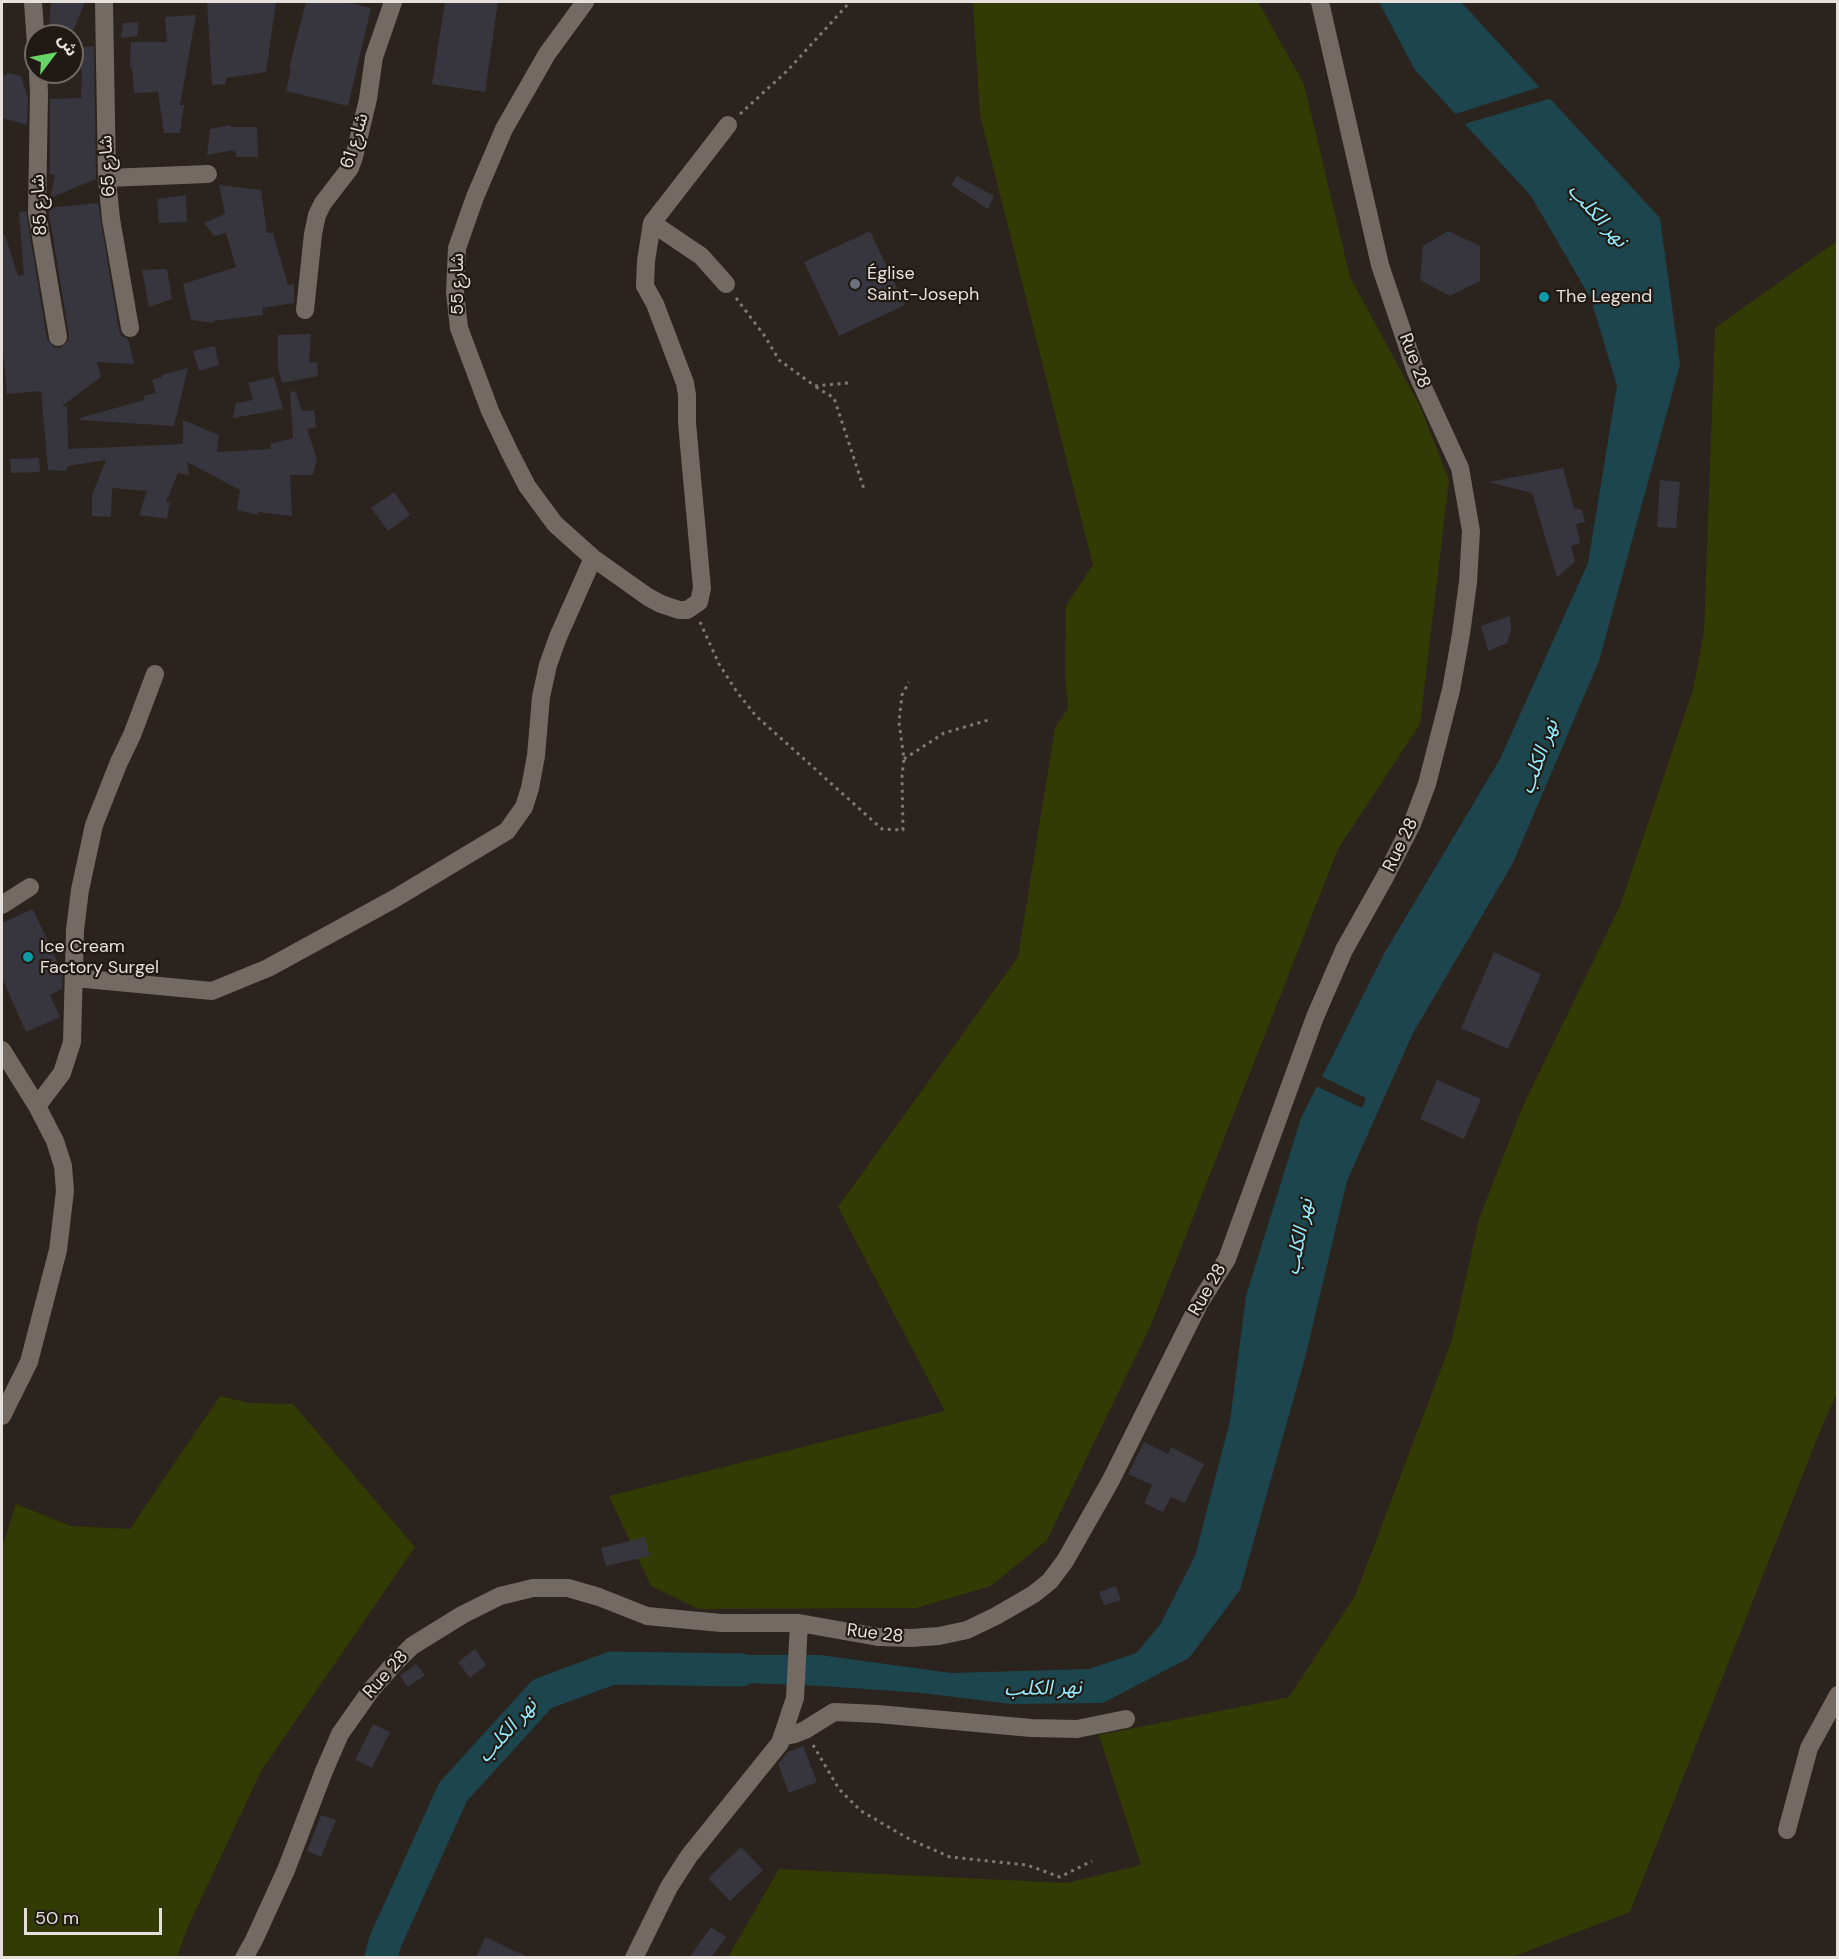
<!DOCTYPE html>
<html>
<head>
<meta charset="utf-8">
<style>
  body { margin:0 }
  #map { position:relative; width:1839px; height:1959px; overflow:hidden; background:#2b231d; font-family:"DM Sans","Noto Sans Arabic",sans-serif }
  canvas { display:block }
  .frame { position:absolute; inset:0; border:3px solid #e6e0dd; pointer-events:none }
  .north { position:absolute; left:24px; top:24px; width:60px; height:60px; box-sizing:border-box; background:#211a14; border:2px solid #706964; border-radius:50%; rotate:58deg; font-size:16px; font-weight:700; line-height:24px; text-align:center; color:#e6e0dd }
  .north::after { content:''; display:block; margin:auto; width:21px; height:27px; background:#66d466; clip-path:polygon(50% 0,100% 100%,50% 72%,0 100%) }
  .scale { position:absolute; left:24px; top:1908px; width:138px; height:27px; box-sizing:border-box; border:3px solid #e6e0dd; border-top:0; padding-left:8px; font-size:18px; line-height:21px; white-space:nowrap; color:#e6e0dd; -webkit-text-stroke:4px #211a14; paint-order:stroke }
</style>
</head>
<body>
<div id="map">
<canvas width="1839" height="1959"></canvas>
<div class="frame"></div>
<div class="north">ش</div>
<div class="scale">50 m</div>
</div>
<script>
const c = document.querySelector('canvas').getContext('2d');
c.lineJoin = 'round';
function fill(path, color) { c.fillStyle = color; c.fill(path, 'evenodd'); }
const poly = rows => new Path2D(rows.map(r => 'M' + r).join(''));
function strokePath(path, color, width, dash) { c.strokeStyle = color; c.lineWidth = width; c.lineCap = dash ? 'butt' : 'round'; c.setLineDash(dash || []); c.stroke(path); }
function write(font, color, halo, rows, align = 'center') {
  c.font = font + ' "DM Sans","Noto Sans Arabic",sans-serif'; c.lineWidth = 4.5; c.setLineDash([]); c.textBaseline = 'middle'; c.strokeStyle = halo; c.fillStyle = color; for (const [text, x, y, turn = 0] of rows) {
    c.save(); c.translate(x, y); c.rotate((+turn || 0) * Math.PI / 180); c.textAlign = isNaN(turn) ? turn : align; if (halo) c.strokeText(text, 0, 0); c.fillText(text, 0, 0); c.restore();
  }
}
fill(poly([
  [973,2,1258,2,1304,84,1350,277,1420,406,1449,480,1420,724,1338,849,1150,1327,1047,1540,991,1586,916,1608,699,1609,651,1586,609,1496,945,1411,838,1207,1018,957,1055,728,1068,708,1065,677,1066,606,1093,565,980,115],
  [1837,241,1837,1393,1818,1436,1630,1912,1512,1957,728,1957,779,1869,1066,1883,1141,1865,1099,1735,1289,1697,1355,1596,1452,1340,1479,1219,1523,1106,1620,906,1693,690,1704,632,1715,328],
  [220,1396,249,1403,293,1404,415,1547,261,1771,187,1929,177,1957,2,1957,2,1548,16,1504,71,1526,130,1529]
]), '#333b04');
fill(poly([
  [1379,2,1461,2,1660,218,1680,365,1599,661,1513,863,1413,1033,1347,1181,1305,1358,1240,1590,1189,1658,1103,1703,1011,1704,922,1693,822,1686,698,1681,697,1655,820,1655,951,1673,1089,1669,1136,1653,1160,1625,1195,1556,1230,1421,1246,1296,1301,1118,1385,952,1500,759,1588,563,1617,386,1591,299,1531,196,1415,70]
]), '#1c454d');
fill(poly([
  [1543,86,1552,98,1461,125,1452,115],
  [1319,1075,1366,1098,1362,1108,1314,1085]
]), '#2b231d');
strokePath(poly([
  [381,1958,385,1942,453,1792,542,1694,612,1668,741,1670]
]), '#1c454d', 33);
fill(poly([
  [51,2,85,2,71,36,48,36],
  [207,2,276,2,266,72,226,78,226,84,212,85],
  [306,2,346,2,371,8,348,106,286,91,291,68,289,68],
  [445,2,498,2,485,92,432,84],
  [196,15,180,105,184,105,180,133,164,133,158,92,134,93,132,67,130,67,131,42,167,42,165,17],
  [139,22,137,36,121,38,123,23],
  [94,46,96,179,50,198,55,175,50,174,50,99,81,98,82,75,78,48],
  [7,73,21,76,28,99,27,125,2,118,2,75,6,76],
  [230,125,230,127,257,127,258,157,236,157,235,150,207,155,210,129],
  [957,176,994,196,988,209,951,185],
  [219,185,261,190,267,233,273,233,288,285,294,284,294,303,262,308,263,315,213,321,214,323,191,320,183,284,236,267,226,233,214,236,204,223,225,214],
  [186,195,187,222,159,223,157,199],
  [98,203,119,330,122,336,128,339,134,364,97,362,101,377,62,406,67,407,68,449,183,444,183,420,219,435,217,452,271,449,270,444,293,438,290,392,295,391,302,411,314,410,316,427,307,429,317,459,313,475,290,475,292,516,258,512,259,515,237,510,240,490,187,462,189,475,178,473,166,502,170,503,167,519,139,515,147,491,112,488,111,517,92,516,92,495,106,460,68,466,66,471,48,470,41,391,7,394,2,342,2,235,5,235,18,276,24,275,19,212,26,211,47,339,54,347,60,348,68,341,69,335,48,208],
  [870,231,905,305,839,336,804,262],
  [1448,231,1480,246,1480,281,1450,296,1420,280,1423,246],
  [167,269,172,299,149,307,142,270],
  [311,334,309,363,317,362,318,376,282,383,278,367,278,335],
  [215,346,219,365,199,371,193,351],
  [188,368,174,426,80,420,80,418,144,400,144,396,156,393,152,380,162,377,162,375],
  [274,377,283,409,233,418,236,403,253,400,248,383],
  [39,458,40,472,11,473,10,459],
  [1563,468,1574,508,1582,510,1585,522,1576,524,1580,543,1571,546,1575,562,1557,577,1532,493,1488,482],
  [1660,480,1680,482,1676,528,1657,527],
  [394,492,410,515,388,531,371,508],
  [1510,616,1511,630,1507,643,1488,651,1481,626],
  [33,909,63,974,62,989,50,995,60,1017,26,1032,2,978,2,923],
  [1494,952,1541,974,1508,1049,1461,1028],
  [1437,1080,1481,1099,1464,1139,1420,1119],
  [1144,1442,1168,1454,1171,1447,1204,1464,1185,1503,1171,1497,1163,1512,1144,1503,1152,1485,1128,1474],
  [645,1537,650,1556,606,1566,601,1548],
  [1116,1586,1121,1600,1104,1605,1099,1592],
  [475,1649,486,1665,470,1678,458,1662],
  [416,1664,425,1675,408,1687,400,1676],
  [373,1724,390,1732,372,1768,355,1760],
  [803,1746,817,1782,789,1793,778,1764,788,1752],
  [321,1815,336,1820,321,1857,307,1851],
  [741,1847,763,1870,730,1901,708,1878],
  [711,1927,726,1937,711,1958,689,1958],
  [485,1937,530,1958,476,1958]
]), '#37363f');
strokePath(poly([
  [740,114,787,71,850,2],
  [736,298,764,335,779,360,815,386,848,383],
  [816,387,834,398,864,489],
  [700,622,719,664,737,692,756,716,882,829,903,830,902,775,904,759,899,722,902,695,909,682],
  [904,759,944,733,992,719],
  [813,1745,839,1789,861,1811,911,1840,950,1857,1027,1865,1060,1877,1092,1861]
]), '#7f7873', 3, [3, 4.5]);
strokePath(poly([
  [33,2,36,44],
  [104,2,107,178,111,219,130,328],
  [585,2,547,54,504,129,475,197,457,248,455,292,459,328,490,411,510,453,527,486,555,524,593,558,648,597,661,604,679,610,687,610,699,602,702,588,687,423,687,395,685,383,655,304,645,286,646,261,652,223,728,125],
  [38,72,39,93,37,213,58,337],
  [107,178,208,174],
  [652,223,701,256,726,284],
  [305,310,313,234,317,215,323,203,350,168,354,157,368,99,374,57,393,2],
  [2,905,30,887],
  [75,978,212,991,268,968,394,899,507,831,524,807,530,788,536,756,541,697,548,665,558,637,593,558],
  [2,1050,37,1106,55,1141,63,1166,65,1191,58,1250,29,1362,2,1416],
  [37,1106,62,1073,72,1042,75,930,80,890,94,825,119,762,132,735,155,674],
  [783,1736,795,1734,805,1730,834,1712,878,1714,1031,1728,1077,1729,1126,1719],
  [1787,1830,1809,1748,1838,1695],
  [244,1958,254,1940,286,1870,324,1771,340,1734,371,1690,393,1665,412,1646,462,1615,500,1596,533,1588,568,1588,599,1597,647,1616,721,1623,799,1623,878,1637,911,1638,939,1636,967,1630,996,1616,1034,1594,1050,1581,1065,1561,1111,1480,1200,1302,1227,1259,1315,1017,1344,950,1385,877,1412,824,1427,784,1451,690,1461,634,1468,582,1471,531,1460,468,1416,372,1380,265,1320,2],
  [634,1958,669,1887,689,1856,780,1743,795,1698,799,1623]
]), '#736a63', 18);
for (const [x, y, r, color] of [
  [855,284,6,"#6b7280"],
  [1544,297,6,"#0f9aa8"],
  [28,957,6,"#0f9aa8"]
]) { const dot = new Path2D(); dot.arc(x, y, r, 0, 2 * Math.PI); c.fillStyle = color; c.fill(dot); strokePath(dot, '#211a14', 2); }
write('18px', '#e6e0dd', '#211a14', [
  ["شارع 61",355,141,-73],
  ["شارع 65",108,166,-93],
  ["شارع 85",40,205,-93],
  ["شارع 55",458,284,-90],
  ["Rue 28",1414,361,69],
  ["Rue 28",1401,845,-64],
  ["Rue 28",1208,1290,-60],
  ["Rue 28",875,1634,7],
  ["Rue 28",386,1675,-48]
]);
write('18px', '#e6e0dd', '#211a14', [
  ["Église",867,274],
  ["Saint-Joseph",867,295],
  ["The Legend",1556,297],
  ["Ice Cream",40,947],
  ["Factory Surgel",40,968]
], 'left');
write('italic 20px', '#93ebfe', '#211a14', [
  ["نهر الكلب",1597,216,48],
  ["نهر الكلب",1540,757,-70],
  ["نهر الكلب",1300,1237,-79],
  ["نهر الكلب",1043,1689,-1],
  ["نهر الكلب",508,1731,-48]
]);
</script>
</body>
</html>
